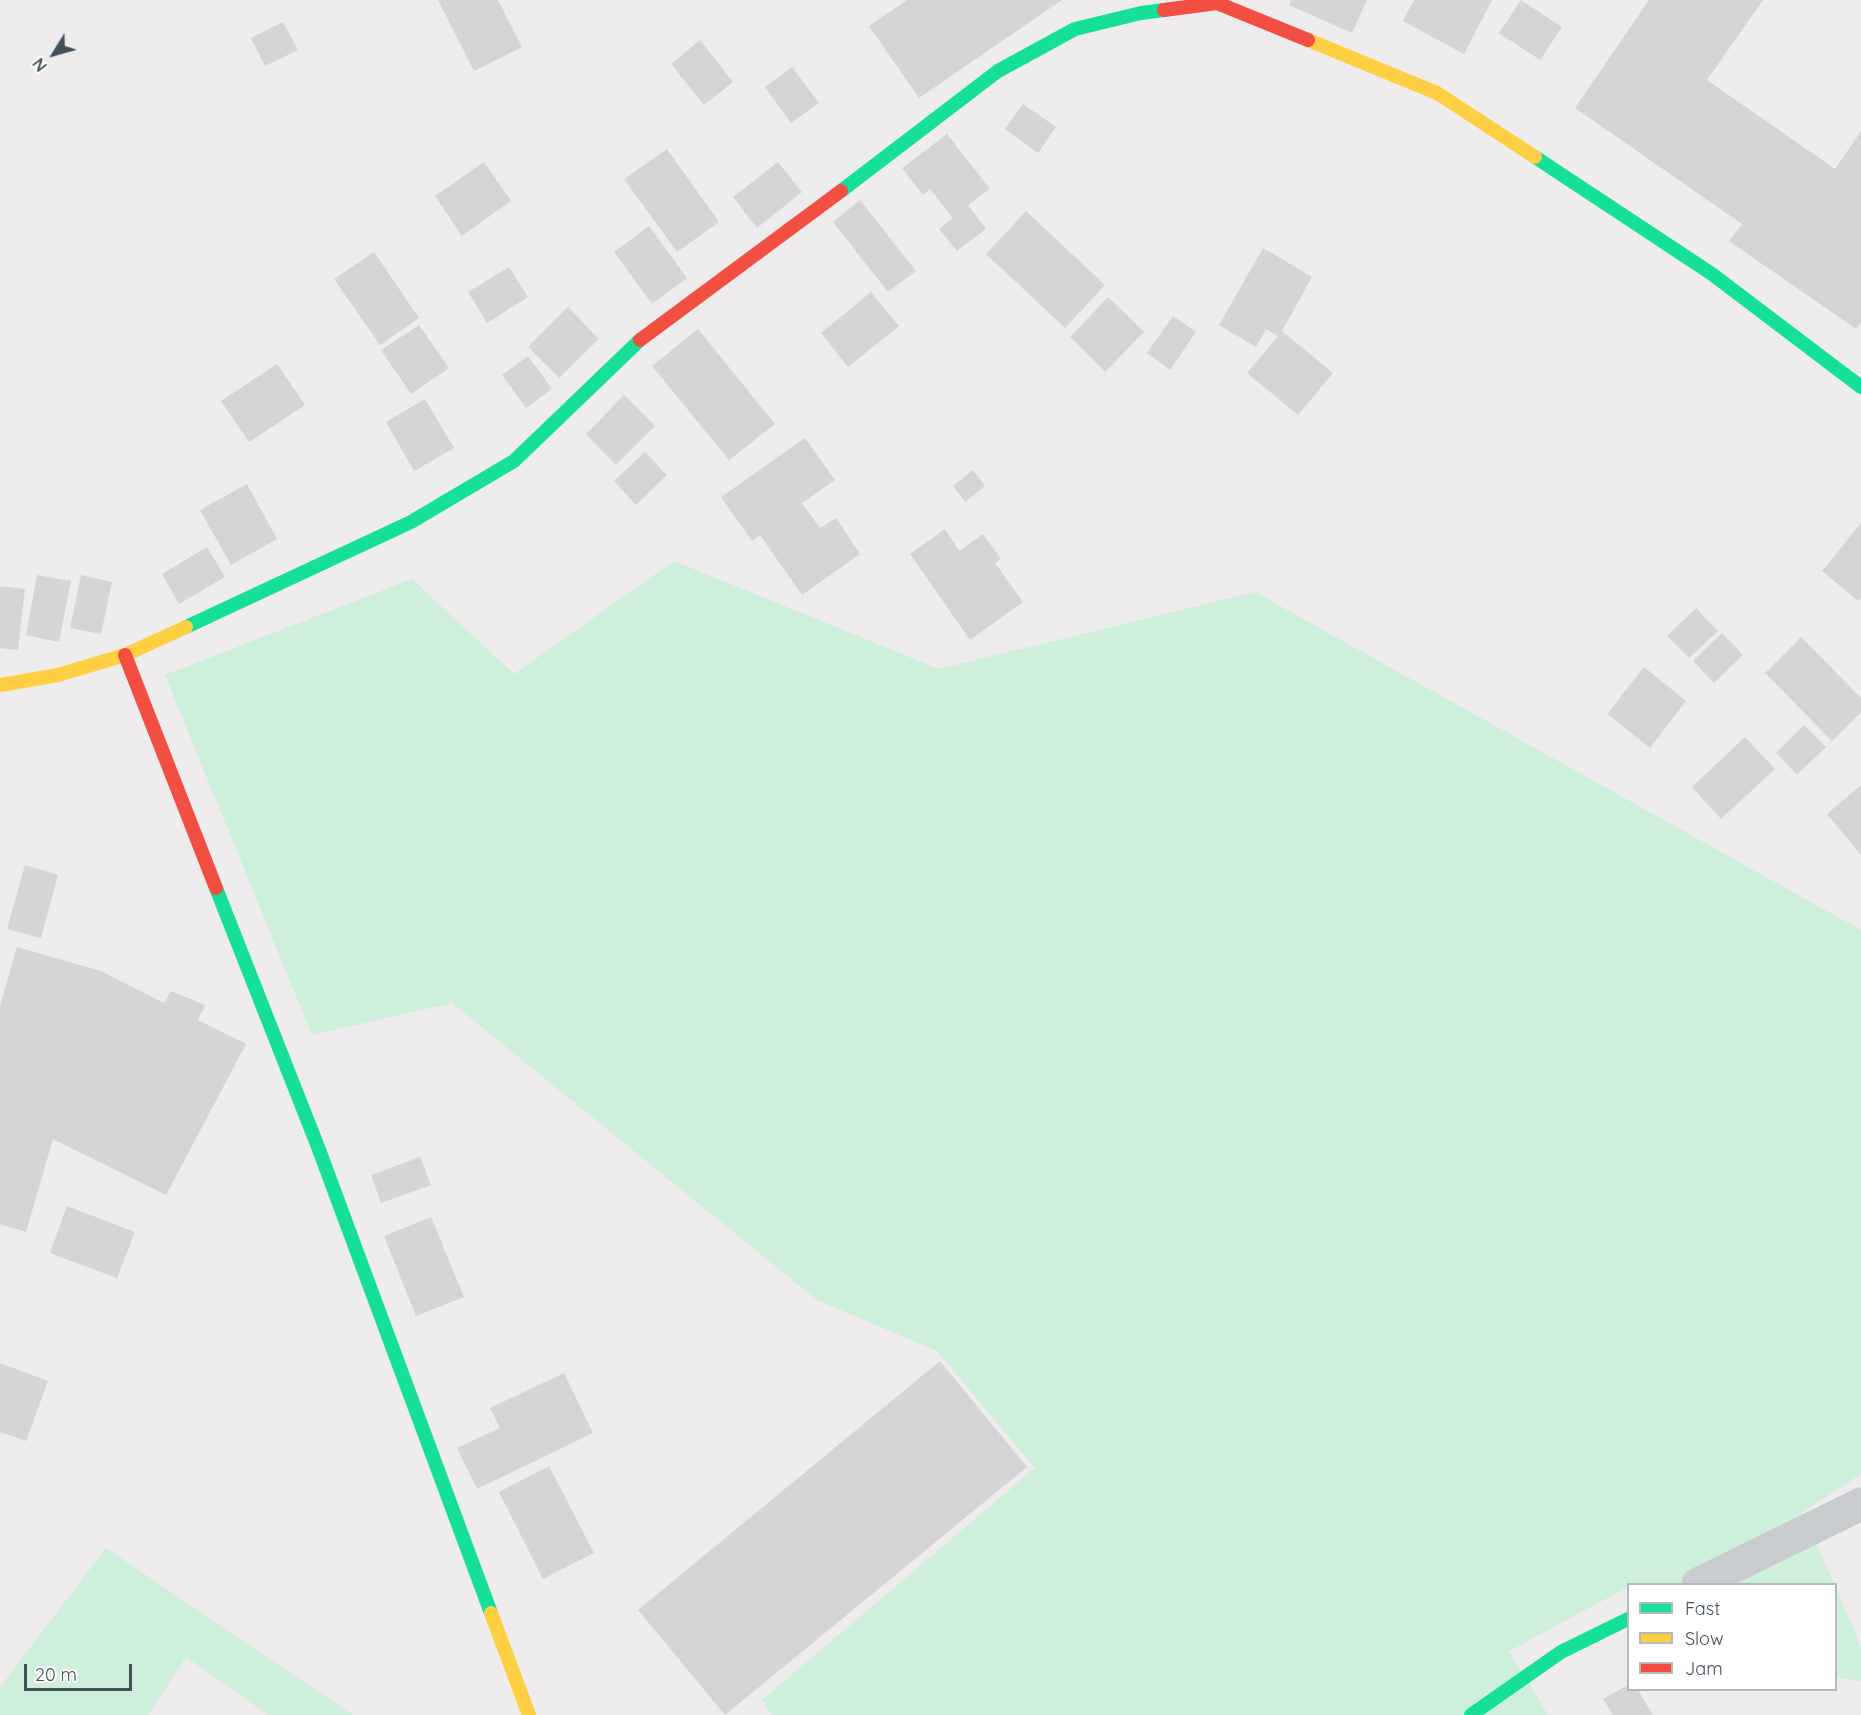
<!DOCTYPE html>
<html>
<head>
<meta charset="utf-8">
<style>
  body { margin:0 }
  #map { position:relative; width:1861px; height:1715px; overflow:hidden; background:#eeecec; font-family:Quicksand,sans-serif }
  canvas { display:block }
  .legend { position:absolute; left:1627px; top:1583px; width:210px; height:108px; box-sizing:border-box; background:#fff; border:2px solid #b4b9bd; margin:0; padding:8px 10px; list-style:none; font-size:18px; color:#43505a }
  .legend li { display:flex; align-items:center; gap:12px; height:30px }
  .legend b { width:30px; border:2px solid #b4b9bd }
  .north { position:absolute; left:24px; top:24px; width:60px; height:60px; -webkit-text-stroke:4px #fff; paint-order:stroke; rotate:233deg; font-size:16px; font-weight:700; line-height:24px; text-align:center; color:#43505a }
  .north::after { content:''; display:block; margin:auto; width:21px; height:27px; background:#43505a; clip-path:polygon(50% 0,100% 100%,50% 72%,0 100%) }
  .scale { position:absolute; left:24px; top:1664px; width:108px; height:27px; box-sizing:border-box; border:3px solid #43505a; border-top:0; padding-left:8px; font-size:18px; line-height:21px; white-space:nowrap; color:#43505a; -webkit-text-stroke:4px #fff; paint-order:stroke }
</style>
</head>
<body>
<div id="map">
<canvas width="1861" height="1715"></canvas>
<ul class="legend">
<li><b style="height:8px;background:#16e098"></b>Fast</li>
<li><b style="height:8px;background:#ffcf43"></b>Slow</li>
<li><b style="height:8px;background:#f24e42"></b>Jam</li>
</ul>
<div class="north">N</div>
<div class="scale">20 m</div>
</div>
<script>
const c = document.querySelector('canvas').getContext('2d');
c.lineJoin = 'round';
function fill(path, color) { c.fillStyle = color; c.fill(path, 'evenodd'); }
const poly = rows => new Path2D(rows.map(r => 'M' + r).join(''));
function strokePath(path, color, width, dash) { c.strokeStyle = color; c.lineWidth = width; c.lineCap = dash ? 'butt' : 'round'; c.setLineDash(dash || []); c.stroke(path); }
fill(poly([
  [674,561,939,669,1255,592,1861,930,1861,1474,1803,1512,1834,1584,1628,1584,1628,1587,1509,1651,1548,1715,772,1715,762,1700,1035,1468,937,1351,817,1300,452,1003,312,1035,165,675,412,579,514,674],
  [106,1548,353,1715,268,1715,186,1657,148,1715,0,1715,0,1687],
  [1836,1588,1861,1647,1861,1681,1836,1677]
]), '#ceefd9');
fill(poly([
  [438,0,498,0,522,47,474,71],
  [907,0,1062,0,919,98,869,26],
  [1291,0,1367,0,1352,33,1289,5],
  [1414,0,1492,0,1464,54,1403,21],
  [1521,0,1562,27,1540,60,1499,33],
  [1649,0,1763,0,1707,80,1835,169,1861,131,1861,322,1856,329,1729,241,1742,224,1575,108],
  [283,22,298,50,265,66,251,38],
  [700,40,733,82,704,105,671,64],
  [792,67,819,103,791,123,765,87],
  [1023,104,1056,127,1038,153,1005,129],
  [947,134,990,189,968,205,986,229,957,251,939,229,953,218,930,189,923,195,902,168],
  [667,149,719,222,677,252,624,179],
  [484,162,511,201,462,236,435,196],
  [778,162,802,192,757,228,733,197],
  [860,200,916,271,888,292,833,222],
  [1026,211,1105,285,1065,328,986,254],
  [649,226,687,278,652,304,614,252],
  [1263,248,1312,277,1282,331,1333,373,1298,415,1247,373,1278,336,1266,329,1256,347,1219,325],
  [374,252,419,318,380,345,334,279],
  [509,267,528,297,487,323,468,292],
  [871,292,899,326,848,367,821,333],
  [1108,297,1144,332,1105,372,1070,337],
  [568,307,599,339,559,378,528,347],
  [1173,316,1196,332,1170,370,1147,353],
  [419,325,449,368,411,394,381,350],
  [698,329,775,424,729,460,652,366],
  [528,356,552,389,526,408,502,375],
  [277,364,305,405,249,442,221,401],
  [624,395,655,426,616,465,586,434],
  [425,399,454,448,414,471,386,422],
  [805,438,835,480,802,503,820,528,836,518,860,554,802,595,760,535,752,541,721,497],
  [645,452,667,475,636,505,614,481],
  [973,470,985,486,965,502,953,486],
  [247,484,277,539,231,565,200,510],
  [1861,523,1861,598,1858,601,1822,571],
  [945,529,959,551,983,534,1001,559,995,563,1023,602,970,640,910,554],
  [207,547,225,577,179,604,162,574],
  [37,575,71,581,59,642,26,635],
  [81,575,112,582,101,634,70,628],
  [0,586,25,589,18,650,0,648],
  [1696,608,1718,631,1689,658,1667,636],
  [1722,633,1743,655,1714,683,1693,661],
  [1801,637,1861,698,1861,712,1832,741,1765,673],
  [1644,667,1686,701,1650,748,1607,714],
  [1804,725,1826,747,1797,775,1776,753],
  [1745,737,1775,769,1721,819,1692,787],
  [1861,785,1861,855,1827,814],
  [25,865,58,875,41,938,7,929],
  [17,947,101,971,164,1003,171,991,205,1005,198,1020,246,1044,166,1195,53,1139,26,1232,0,1224,0,1006],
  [420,1157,431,1185,381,1203,371,1175],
  [67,1206,135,1232,117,1278,50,1253],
  [431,1217,464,1297,416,1316,384,1236],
  [940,1361,1027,1467,725,1715,638,1610],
  [0,1363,48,1381,26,1441,0,1432],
  [564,1373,593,1433,477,1489,457,1448,500,1428,490,1408],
  [549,1466,594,1553,543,1579,499,1492],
  [1628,1685,1628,1690,1638,1690,1653,1715,1613,1715,1603,1699]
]), '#d5d4d7');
strokePath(poly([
  [1698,1584,1861,1504]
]), '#c9ccce', 33);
strokePath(poly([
  [1535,157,1712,274,1861,387],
  [841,191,998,71,1075,29,1141,13,1164,10],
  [186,627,411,522,514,461,640,340],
  [216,888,318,1147,491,1613],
  [1471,1715,1561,1652,1628,1619]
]), '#16e098', 14);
strokePath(poly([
  [1308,40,1437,93,1535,157],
  [0,685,58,675,125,655,186,627],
  [491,1613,529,1715]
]), '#ffcf43', 14);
strokePath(poly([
  [1164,10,1217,3,1308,40],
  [640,340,841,191],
  [125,655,216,888]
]), '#f24e42', 14);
</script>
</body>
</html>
